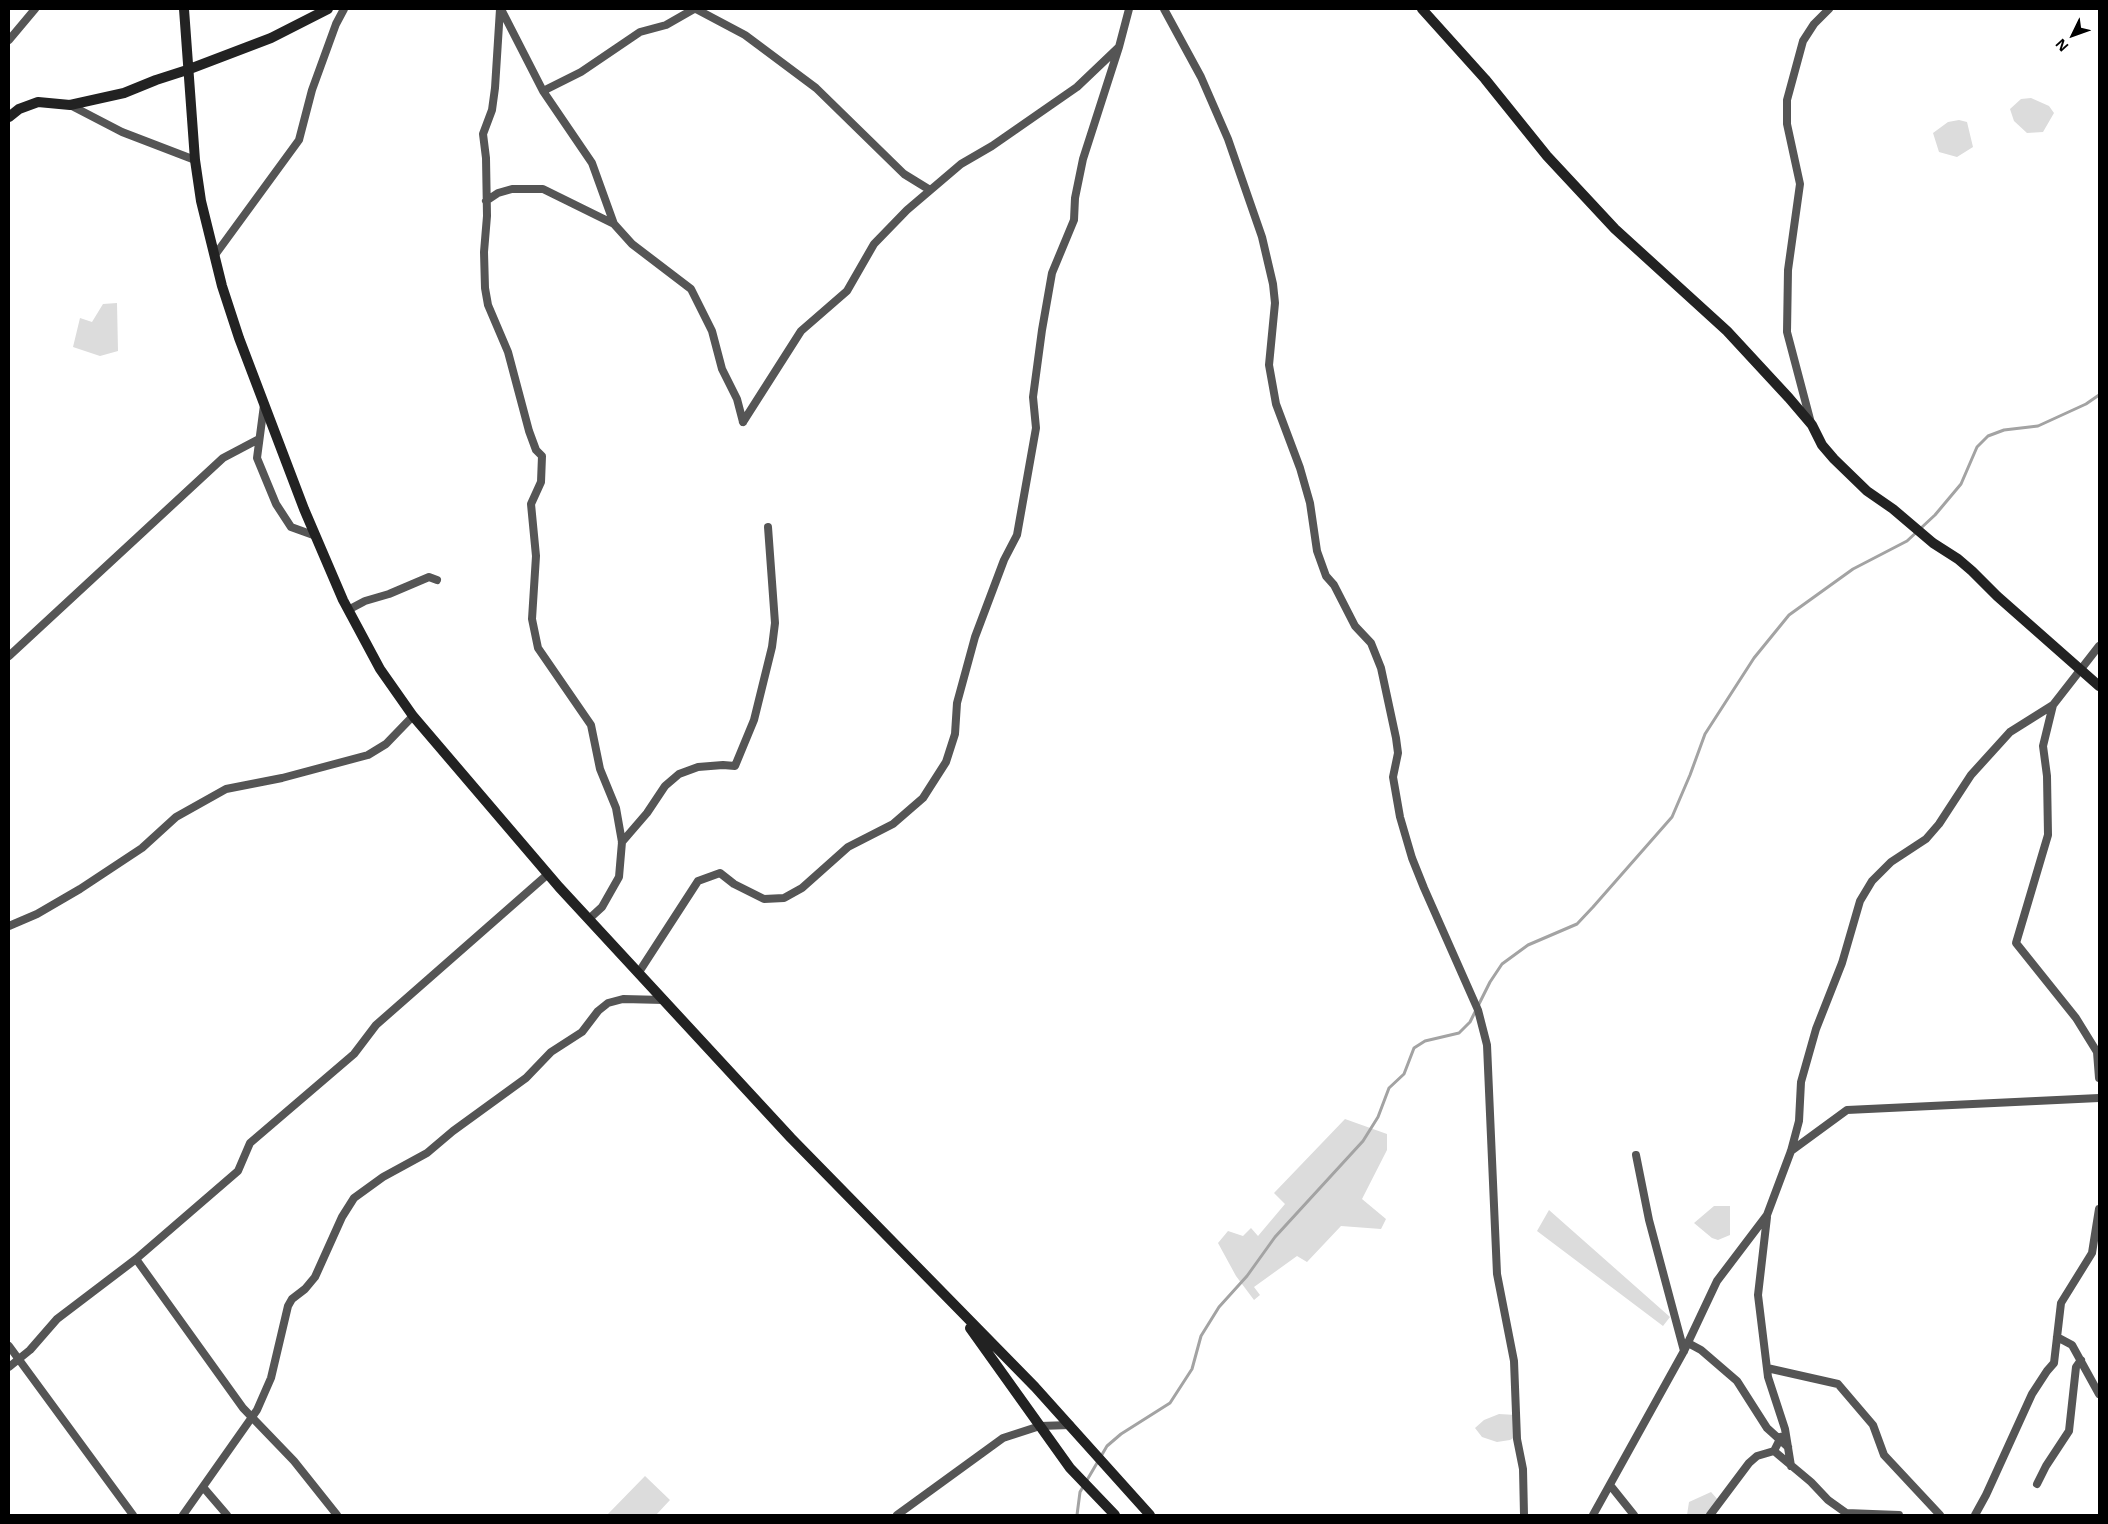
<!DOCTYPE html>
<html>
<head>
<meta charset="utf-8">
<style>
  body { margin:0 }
  #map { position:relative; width:2108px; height:1524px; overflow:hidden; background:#fff; font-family:"Noto Sans",sans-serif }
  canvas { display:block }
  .frame { position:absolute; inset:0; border:10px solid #000; pointer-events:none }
  .north { position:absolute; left:2048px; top:10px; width:50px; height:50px; -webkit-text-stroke:4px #fff; paint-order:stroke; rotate:228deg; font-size:14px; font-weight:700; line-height:20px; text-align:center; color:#000 }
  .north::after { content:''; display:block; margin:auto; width:18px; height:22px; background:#000; clip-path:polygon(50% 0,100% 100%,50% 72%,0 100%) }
</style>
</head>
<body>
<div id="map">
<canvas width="2108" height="1524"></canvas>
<div class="frame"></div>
<div class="north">N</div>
</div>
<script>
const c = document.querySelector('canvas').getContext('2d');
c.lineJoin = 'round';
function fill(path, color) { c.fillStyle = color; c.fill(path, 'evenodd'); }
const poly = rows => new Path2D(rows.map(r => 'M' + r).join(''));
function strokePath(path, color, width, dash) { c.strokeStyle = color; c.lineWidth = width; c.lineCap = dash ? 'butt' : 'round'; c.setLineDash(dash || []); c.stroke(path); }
fill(poly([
  [2031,98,2049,106,2054,113,2043,132,2027,133,2014,121,2010,109,2021,99],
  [1959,120,1967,122,1973,147,1957,157,1939,152,1933,133,1948,122],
  [117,303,118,351,100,356,73,347,80,318,92,322,103,304],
  [1345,1119,1387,1134,1387,1150,1362,1199,1386,1219,1381,1229,1341,1226,1307,1262,1297,1256,1254,1287,1260,1295,1254,1300,1236,1276,1218,1243,1228,1231,1243,1236,1251,1228,1258,1236,1285,1204,1274,1193],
  [1714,1206,1730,1206,1730,1235,1718,1240,1712,1238,1694,1223],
  [1549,1210,1670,1317,1663,1326,1537,1231],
  [1499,1414,1516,1415,1517,1436,1510,1440,1497,1442,1482,1437,1475,1428,1484,1420],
  [645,1476,670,1500,656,1515,607,1515],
  [1711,1492,1719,1501,1716,1515,1687,1515,1689,1502]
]), '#dcdcdc');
strokePath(poly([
  [1077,1515,1080,1492,1107,1446,1121,1434,1170,1403,1192,1369,1201,1336,1219,1307,1247,1276,1275,1237,1363,1141,1378,1117,1389,1088,1404,1074,1414,1048,1425,1041,1459,1033,1470,1022,1490,982,1502,964,1528,945,1577,924,1593,907,1672,817,1690,775,1705,734,1754,658,1789,615,1853,569,1907,541,1935,515,1961,484,1977,447,1988,436,2004,430,2038,426,2086,404,2099,395]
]), '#a3a3a3', 3);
strokePath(poly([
  [500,9,495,88,492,110,483,134,486,158,487,216,484,252,485,288,488,305,508,352,529,431,536,450,542,456,541,482,531,504,536,556,532,619,538,648,591,725,600,769,616,808,622,842,619,877,602,907,590,918],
  [501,9,543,91,592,163,614,224,632,244,691,289,712,331,722,369,737,399,743,422],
  [696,9,745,35,816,88,904,174,930,190],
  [1164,9,1201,77,1228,139,1262,237,1273,284,1275,303,1269,365,1276,404,1300,468,1310,503,1317,551,1326,576,1334,585,1355,626,1371,643,1381,668,1396,738,1398,753,1393,777,1400,817,1412,858,1424,888,1478,1010,1487,1045,1497,1274,1514,1361,1517,1439,1523,1469,1524,1515],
  [9,40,35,9],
  [543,91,581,72,640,32,666,25,694,9],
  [70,105,122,132,195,160],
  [486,201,498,193,512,189,543,189,614,224],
  [215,255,299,140,312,90,336,24,344,9],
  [264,405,257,458,276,504,291,527,316,536],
  [743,422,801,331,847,291,874,244,907,210,961,164,992,146,1077,87,1119,47,1129,9],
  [1811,423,1787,332,1788,270,1800,184,1787,124,1787,100,1803,41,1814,24,1829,9],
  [348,610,365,601,389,594,429,577,437,580],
  [9,656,223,458,259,439],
  [2053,705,2043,746,2047,776,2048,835,2016,943,2076,1018,2097,1052,2099,1078],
  [622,842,647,813,665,786,679,774,698,767,723,765,735,766,754,720,772,647,775,623,768,527],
  [9,926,37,914,80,889,142,848,176,817,226,789,282,778,368,755,386,744,413,716],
  [639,972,698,881,720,873,734,884,764,899,784,898,802,888,848,847,893,824,923,798,946,762,955,734,957,703,975,637,1004,560,1017,535,1036,428,1033,397,1042,330,1052,273,1074,220,1075,198,1083,159,1119,47],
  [1791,1151,1847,1110,2099,1098],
  [1636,1155,1649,1220,1684,1351],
  [1767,1217,1758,1295,1768,1377,1785,1429,1791,1466],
  [136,1259,243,1408,294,1461,337,1515],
  [2057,1337,2072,1345,2099,1394],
  [1688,1343,1701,1350,1737,1381,1767,1428,1788,1447],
  [9,1346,133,1515],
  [9,1367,30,1350,57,1319,136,1259,238,1171,250,1143,354,1054,376,1025,548,874],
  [1767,1368,1838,1384,1873,1425,1884,1455,1940,1515],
  [1774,1451,1811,1482,1828,1500,1849,1515],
  [2037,1484,2046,1466,2069,1431,2076,1367,2081,1360],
  [1610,1485,1634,1515],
  [203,1487,227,1515],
  [1846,1513,1899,1515],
  [183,1515,257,1410,271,1378,288,1306,292,1299,305,1289,315,1277,342,1217,354,1198,383,1177,427,1153,453,1131,526,1078,551,1052,582,1032,598,1011,608,1003,623,999,664,1000],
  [897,1515,1003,1438,1040,1426,1070,1425],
  [1593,1515,1684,1351,1717,1281,1767,1215,1791,1151,1799,1121,1801,1082,1816,1029,1842,963,1860,901,1872,881,1891,862,1926,839,1939,824,1971,775,2010,732,2053,705,2099,646],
  [1710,1515,1749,1463,1757,1456,1774,1451,1781,1437],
  [1975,1515,1986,1495,2032,1394,2047,1371,2054,1363,2061,1303,2092,1253,2099,1209]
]), '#555', 8);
strokePath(poly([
  [184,9,195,160,201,201,222,286,239,338,304,509,343,600,380,669,413,716,559,887,791,1138,1035,1387,1150,1515],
  [1422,9,1485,79,1547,156,1615,229,1727,331,1789,398,1812,425,1822,445,1834,459,1867,491,1893,509,1933,543,1958,559,1972,571,1997,596,2099,686],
  [9,117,19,109,38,102,70,105,124,93,156,80,187,70,271,38,328,9],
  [970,1328,1070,1468,1115,1515]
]), '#222', 10);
</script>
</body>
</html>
